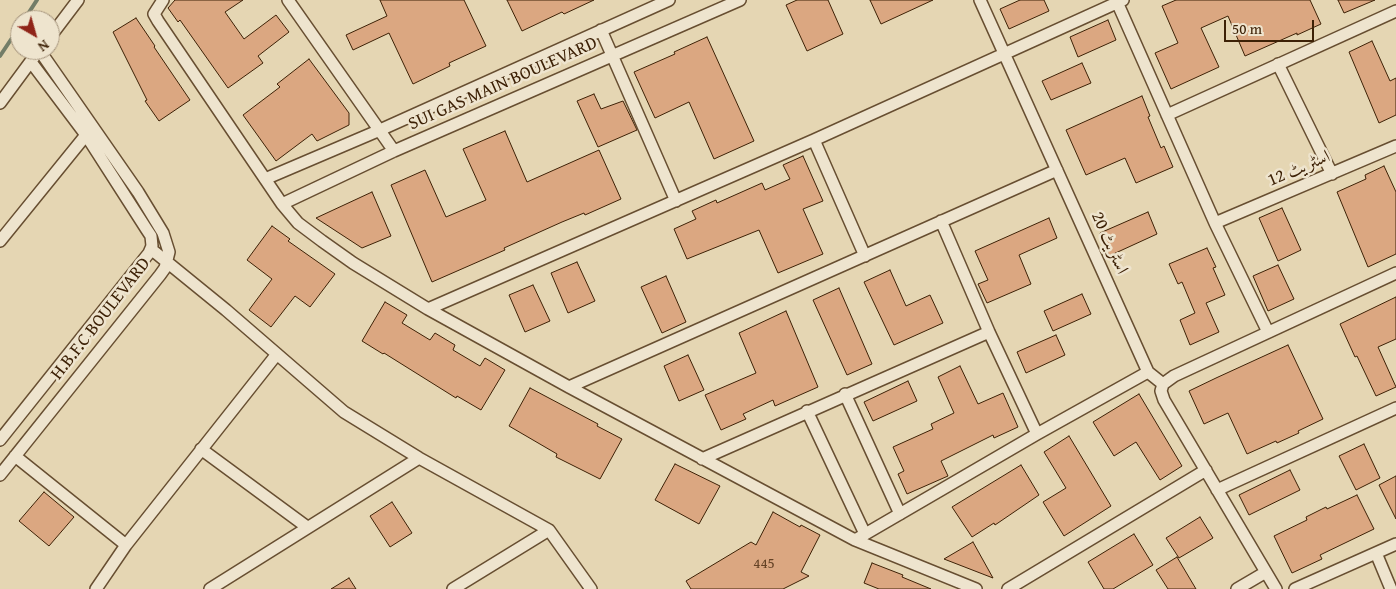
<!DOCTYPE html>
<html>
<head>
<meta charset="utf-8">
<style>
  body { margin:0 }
  #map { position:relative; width:1396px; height:589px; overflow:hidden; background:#e5d6b3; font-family:"Gentium Book Plus",serif }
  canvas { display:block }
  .north { position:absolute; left:10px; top:10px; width:50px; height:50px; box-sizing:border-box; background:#eee4ce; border:1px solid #a7967e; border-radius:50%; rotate:142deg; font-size:14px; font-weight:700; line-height:20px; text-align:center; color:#3d2106 }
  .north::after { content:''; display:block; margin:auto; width:18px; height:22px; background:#8f2418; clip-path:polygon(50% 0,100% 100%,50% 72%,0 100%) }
  .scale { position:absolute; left:1224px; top:20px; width:90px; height:22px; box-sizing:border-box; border:2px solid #3d2106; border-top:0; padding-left:6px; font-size:15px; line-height:18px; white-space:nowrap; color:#3d2106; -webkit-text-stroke:4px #eee4ce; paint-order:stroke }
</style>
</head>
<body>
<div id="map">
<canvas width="1396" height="589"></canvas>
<div class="north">N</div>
<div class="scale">50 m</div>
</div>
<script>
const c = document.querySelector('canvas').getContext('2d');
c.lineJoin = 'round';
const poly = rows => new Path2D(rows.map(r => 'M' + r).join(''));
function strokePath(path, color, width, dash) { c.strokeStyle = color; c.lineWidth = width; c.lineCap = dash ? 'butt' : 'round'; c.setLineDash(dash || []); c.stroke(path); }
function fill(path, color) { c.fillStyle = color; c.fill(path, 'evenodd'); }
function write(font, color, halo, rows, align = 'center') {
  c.font = font + ' "Gentium Book Plus",Amiri,serif'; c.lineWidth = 5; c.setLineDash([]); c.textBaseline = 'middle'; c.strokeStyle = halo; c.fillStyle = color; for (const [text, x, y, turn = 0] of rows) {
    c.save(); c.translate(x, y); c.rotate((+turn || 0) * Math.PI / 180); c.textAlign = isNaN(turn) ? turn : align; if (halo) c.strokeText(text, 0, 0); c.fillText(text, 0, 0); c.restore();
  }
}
strokePath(poly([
  [24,20,37,0],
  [0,56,20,26]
]), '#737d67', 4);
const building = poly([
  [175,0,243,0,225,12,244,39,276,15,289,32,258,56,263,63,228,88,180,20,178,22,168,8,175,0],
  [380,0,464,0,486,46,449,63,450,66,413,84,389,33,353,50,346,35,387,16,380,0],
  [507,0,594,0,564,14,562,12,522,31,507,0],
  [797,0,828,0,843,34,807,51,786,5,797,0],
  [870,0,933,0,881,24,870,0],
  [1020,0,1044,0,1049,11,1009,29,1000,9,1020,0],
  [1176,0,1310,0,1321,24,1297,35,1297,33,1245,56,1228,16,1201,28,1219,67,1171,89,1155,53,1178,43,1162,6,1176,0],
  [1338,0,1375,0,1344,13,1338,0],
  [136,18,155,46,154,47,190,100,159,121,145,101,147,100,113,32,136,18],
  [1108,20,1116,40,1078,57,1070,37,1108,20],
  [707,37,754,141,714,159,689,102,655,118,634,72,675,54,674,52,707,37],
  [1372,41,1390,81,1396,78,1396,115,1379,123,1349,52,1372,41],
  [309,59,349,113,349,125,317,141,312,134,276,161,243,115,280,87,277,84,309,59],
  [1082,63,1091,83,1051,100,1042,81,1082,63],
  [594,94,601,109,623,101,637,130,598,147,577,101,594,94],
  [1142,96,1150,116,1148,117,1161,148,1164,146,1173,167,1136,183,1125,158,1086,175,1066,130,1142,96],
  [505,131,527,182,599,150,621,199,585,215,584,213,562,222,504,248,505,250,432,282,391,185,425,170,446,217,486,200,463,149,505,131],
  [803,156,823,201,803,209,823,254,778,273,759,230,687,259,674,229,696,219,692,211,716,200,717,203,762,183,765,190,790,179,783,165,803,156],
  [1384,166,1396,192,1396,254,1368,267,1337,192,1366,179,1365,175,1384,166],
  [372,192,391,236,362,248,316,218,372,192],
  [1282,208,1301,250,1278,261,1259,218,1282,208],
  [1148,212,1157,234,1109,256,1100,233,1148,212],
  [1049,218,1057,238,1019,255,1031,284,987,303,978,284,988,280,975,251,1049,218],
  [272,226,290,239,288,241,335,274,310,307,295,296,271,327,249,310,272,279,247,260,272,226],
  [1207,248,1216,267,1213,268,1225,295,1206,303,1219,332,1190,345,1180,320,1195,313,1182,282,1178,284,1169,264,1207,248],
  [577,262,595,301,568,313,551,273,577,262],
  [1278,265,1294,299,1268,311,1253,276,1278,265],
  [890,270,906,306,930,295,943,323,894,345,864,282,890,270],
  [666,276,686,322,662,333,641,287,666,276],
  [533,285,550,321,525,332,509,295,533,285],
  [839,288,872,364,847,375,813,300,839,288],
  [1082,294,1091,314,1053,331,1044,311,1082,294],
  [1396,297,1396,339,1378,347,1396,387,1376,396,1357,356,1355,357,1340,324,1396,297],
  [385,302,407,315,402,323,430,340,435,333,455,345,453,350,480,366,485,358,505,370,481,410,457,396,456,398,384,353,383,354,362,341,385,302],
  [786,311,818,387,775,406,773,400,743,414,746,419,721,430,705,395,756,373,739,333,786,311],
  [1056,335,1065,355,1026,373,1017,352,1056,335],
  [1288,345,1323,419,1298,431,1299,433,1277,443,1276,441,1247,454,1228,413,1204,424,1189,391,1216,378,1288,345],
  [688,355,704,390,679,401,664,366,688,355],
  [960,366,978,404,1003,393,1018,427,994,438,993,435,941,461,948,476,907,494,898,474,904,471,893,447,933,429,931,424,954,413,938,377,960,366],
  [908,381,917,401,873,421,864,402,908,381],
  [530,388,598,424,597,426,622,439,600,479,556,457,557,454,509,426,530,388],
  [1139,394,1182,466,1160,480,1136,442,1114,456,1093,422,1139,394],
  [1069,436,1111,506,1064,536,1043,502,1066,488,1044,452,1069,436],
  [1364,444,1380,478,1356,490,1339,456,1364,444],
  [675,464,720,486,699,524,655,500,675,464],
  [1021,465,1039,495,995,525,994,523,972,537,952,507,1021,465],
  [1290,470,1300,490,1249,515,1239,495,1290,470],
  [1396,476,1396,519,1379,485,1396,476],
  [44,492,74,517,49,546,19,521,44,492],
  [1357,495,1374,529,1320,555,1322,559,1292,573,1274,536,1307,520,1306,517,1326,507,1327,509,1357,495],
  [392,502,412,533,390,547,370,516,392,502],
  [773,512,800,527,801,525,820,535,801,572,809,576,783,589,691,589,686,581,751,542,756,545,773,512],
  [1200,517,1213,538,1179,558,1166,538,1200,517],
  [1134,534,1153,565,1113,589,1104,589,1088,562,1134,534],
  [973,542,993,578,944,559,973,542],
  [1177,557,1196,589,1168,589,1156,570,1177,557],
  [872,563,903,575,902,577,931,589,879,589,864,583,872,563],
  [349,578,356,589,331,589,349,578]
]);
fill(building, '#dba781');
strokePath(building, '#3d2106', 1);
const street = poly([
  [163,0,154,14,158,21,282,204,298,223,322,241,353,263,428,309,569,387,855,540,976,589],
  [288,0,394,151],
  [980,0,1148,372,1163,384,1161,391,1164,400,1276,589],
  [1117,2,1215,223,1268,332],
  [601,30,676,201],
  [50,37,78,0],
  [1278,64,1332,174],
  [0,103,34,57],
  [1167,115,1396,11],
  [814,140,865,256],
  [265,179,380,130,669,0],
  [282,204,394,151,740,0],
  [941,221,989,332,1037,434],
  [1215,223,1396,146],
  [0,241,86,135],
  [151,249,226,310,344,412,419,458,549,530,591,589],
  [428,309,814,140,1123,0],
  [1163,384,1174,376,1396,273],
  [569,387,1057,170],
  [845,394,900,514],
  [807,411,865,534],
  [0,440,149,253,152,246,151,236,147,230,86,135,31,62],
  [201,449,307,527],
  [15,456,126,545],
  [702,459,989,332],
  [0,475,160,275,165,268,169,252,163,233,138,192,40,51],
  [1217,490,1396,408],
  [855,540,1037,434,1148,372],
  [1376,553,1391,589],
  [96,589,126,545,277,354],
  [210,589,419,458],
  [453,589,549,530],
  [1008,589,1206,470],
  [1237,589,1266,572],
  [1295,589,1396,544]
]);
strokePath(street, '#674e31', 14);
strokePath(street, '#eee4ce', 11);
write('15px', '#644225', null, [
  ["445",764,564]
]);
write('18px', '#3d2106', '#eee4ce', [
  ["SUI GAS MAIN BOULEVARD",503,84,-24],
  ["اسٹریٹ 12",1299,169,-23],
  ["اسٹریٹ 20",1109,243,66],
  ["H.B.F.C BOULEVARD",101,319,-52]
]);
</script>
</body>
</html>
